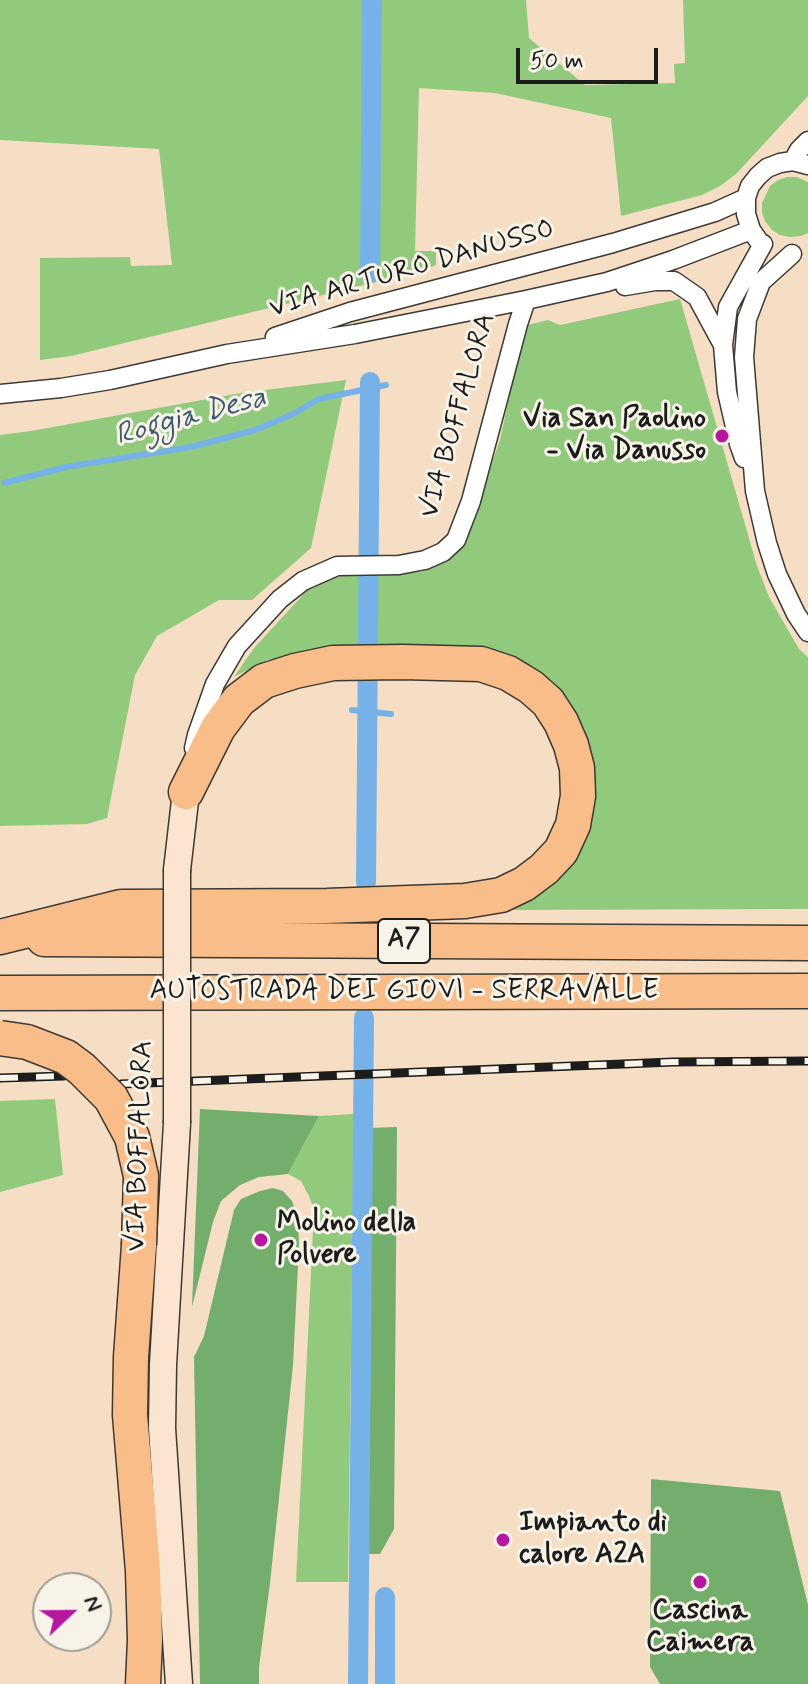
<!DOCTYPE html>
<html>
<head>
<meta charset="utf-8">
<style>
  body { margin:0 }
  #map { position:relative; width:808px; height:1684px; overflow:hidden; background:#f5dec3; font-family:Mynerve,sans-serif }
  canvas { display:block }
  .north { position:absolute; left:32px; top:1572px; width:80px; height:80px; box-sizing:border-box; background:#f7f3e8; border:2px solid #9f9d96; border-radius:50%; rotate:68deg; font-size:22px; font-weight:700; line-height:32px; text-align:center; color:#1c1c1c }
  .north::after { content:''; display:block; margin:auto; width:28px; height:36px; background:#b5179e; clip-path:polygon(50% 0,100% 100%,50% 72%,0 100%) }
  .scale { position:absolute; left:516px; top:48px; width:142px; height:36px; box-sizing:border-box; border:4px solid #1c1c1c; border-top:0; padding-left:10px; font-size:24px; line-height:28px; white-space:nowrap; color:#1c1c1c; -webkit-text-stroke:6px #f7f3e8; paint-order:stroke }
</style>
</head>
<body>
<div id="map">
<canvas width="808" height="1684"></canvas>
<div class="north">N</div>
<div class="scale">50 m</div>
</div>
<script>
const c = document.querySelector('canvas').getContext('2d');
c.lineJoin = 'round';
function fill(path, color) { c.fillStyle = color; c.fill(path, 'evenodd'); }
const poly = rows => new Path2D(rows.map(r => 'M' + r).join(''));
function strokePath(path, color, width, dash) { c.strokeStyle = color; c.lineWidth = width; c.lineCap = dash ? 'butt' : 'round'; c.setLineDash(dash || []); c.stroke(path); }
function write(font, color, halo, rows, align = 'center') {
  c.font = font + ' Mynerve,sans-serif'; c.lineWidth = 6; c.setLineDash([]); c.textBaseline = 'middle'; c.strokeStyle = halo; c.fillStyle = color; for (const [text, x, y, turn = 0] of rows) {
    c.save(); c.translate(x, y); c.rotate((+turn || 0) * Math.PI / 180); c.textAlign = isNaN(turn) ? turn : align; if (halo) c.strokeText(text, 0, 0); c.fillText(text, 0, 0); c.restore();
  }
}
fill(poly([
  [0,0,526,0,529,38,585,85,675,83,674,64,685,63,683,0,808,0,808,96,736,174,720,186,702,195,621,216,611,118,495,93,419,88,415,251,436,251,436,265,414,273,71,356,40,360,40,258,130,257,131,266,172,265,159,149,0,140],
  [787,177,797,177,808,182,808,233,801,236,790,237,780,235,772,230,765,221,762,212,762,203,770,186,778,180],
  [680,299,757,566,769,597,799,649,808,657,808,909,493,910,581,822,550,685,359,651,267,660,234,677,254,648,313,584,341,575,422,572,446,561,466,538,500,440,524,326,548,320,560,325],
  [346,380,311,548,252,600,219,600,157,636,135,675,107,818,87,824,0,826,0,435,31,431,241,393],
  [55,1099,63,1175,0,1192,0,1101],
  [354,1114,348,1582,296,1582,314,1210,309,1196,301,1181,288,1174,319,1116]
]), '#91ca7d');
fill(poly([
  [200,1109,319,1116,288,1174,259,1177,240,1185,221,1201,213,1222,192,1307],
  [397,1127,394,1529,380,1554,365,1554,368,1128],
  [273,1188,283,1191,292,1201,298,1217,299,1246,293,1365,270,1583,259,1667,259,1684,200,1684,194,1357,204,1336,234,1210,241,1199,260,1191],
  [651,1479,780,1491,808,1605,808,1684,660,1684,650,1667]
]), '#74ae6c');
strokePath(poly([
  [4,483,66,467,191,447,255,430,293,414,319,399,386,385],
  [352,710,391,714]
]), '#76b2e8', 6);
strokePath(poly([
  [370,273,372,0],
  [366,882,370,382],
  [385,1597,385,1684],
  [358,1684,364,1018]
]), '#76b2e8', 20);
const street = poly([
  [793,161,799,150,808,141],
  [758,240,751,230,746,214,746,198,750,186,758,176,767,168,780,163,793,161,808,165],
  [792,254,761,282,747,319,744,357,755,491,767,543,777,574,796,614,808,632],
  [625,286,655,281,674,281,697,297,723,345],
  [275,337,350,312,613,243,715,212,746,198],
  [0,394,61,388,110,380,227,354,355,334,526,300,607,282,673,260,751,230],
  [744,458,739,444,727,392,723,345,728,307,763,244],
  [194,748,197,735,215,684,237,646,280,599,303,581,337,566,399,565,425,560,443,552,456,540,471,501,518,324,526,300]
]);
const secondary = poly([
  [177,870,186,792],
  [177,1123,163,1365,162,1428,179,1684]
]);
const highway = poly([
  [0,937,121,907,327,906,465,901,501,895,524,884,544,869,561,851,573,825,578,796,577,768,571,745,561,722,548,702,531,687,508,673,481,664,403,662,333,663,295,671,264,681,239,700,218,728,186,792],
  [44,939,808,943],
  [0,993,808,991],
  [139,1245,131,1357,130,1415,143,1571,145,1640,143,1684]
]);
strokePath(street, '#3d3935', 21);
strokePath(secondary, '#3d3935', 29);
strokePath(highway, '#3d3935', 37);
strokePath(street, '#fff', 18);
strokePath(secondary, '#fce5d0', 26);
strokePath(highway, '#f8bd89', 34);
const rail = poly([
  [0,1078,64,1076],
  [121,1084,673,1062,808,1061]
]);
strokePath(rail, '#1c1c1c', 9);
strokePath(rail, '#f7f3e8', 6, [18]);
const secondaryBridge = poly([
  [177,870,177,1123]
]);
const highwayBridge = poly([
  [0,1038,27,1042,66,1057,82,1069,111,1098,132,1137,141,1176,139,1245]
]);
strokePath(secondaryBridge, '#3d3935', 29, []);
strokePath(highwayBridge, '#3d3935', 37, []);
strokePath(secondaryBridge, '#fce5d0', 26);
strokePath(highwayBridge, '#f8bd89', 34);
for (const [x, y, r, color] of [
  [722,436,8,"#b5179e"],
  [261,1240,8,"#b5179e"],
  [503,1540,8,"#b5179e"],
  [700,1582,8,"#b5179e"]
]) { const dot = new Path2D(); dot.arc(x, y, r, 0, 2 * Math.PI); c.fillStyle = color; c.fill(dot); strokePath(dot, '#f7f3e8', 3); }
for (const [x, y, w] of [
  [404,941,52]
]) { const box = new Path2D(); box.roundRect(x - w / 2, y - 22, w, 44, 6); c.fillStyle = '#f7f3e8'; c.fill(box); strokePath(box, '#1c1c1c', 2); }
write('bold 26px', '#1c1c1c', null, [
  ["A7",404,941]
]);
write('28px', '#1c1c1c', '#f7f3e8', [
  ["VIA ARTURO DANUSSO",412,270,-16],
  ["VIA BOFFALORA",459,416,-74],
  ["AUTOSTRADA DEI GIOVI - SERRAVALLE",404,992],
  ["VIA BOFFALORA",141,1146,-88]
]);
write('bold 28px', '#1c1c1c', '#f7f3e8', [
  ["Via San Paolino",706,420,"right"],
  ["- Via Danusso",706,452,"right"],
  ["Molino della",277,1224],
  ["Polvere",277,1256],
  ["Impianto di",519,1524],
  ["calore A2A",519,1556],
  ["Cascina",700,1612,"center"],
  ["Caimera",700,1644,"center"]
], 'left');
write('italic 30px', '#40586e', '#f7f3e8', [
  ["Roggia Desa",191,418,-15]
]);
</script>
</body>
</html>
